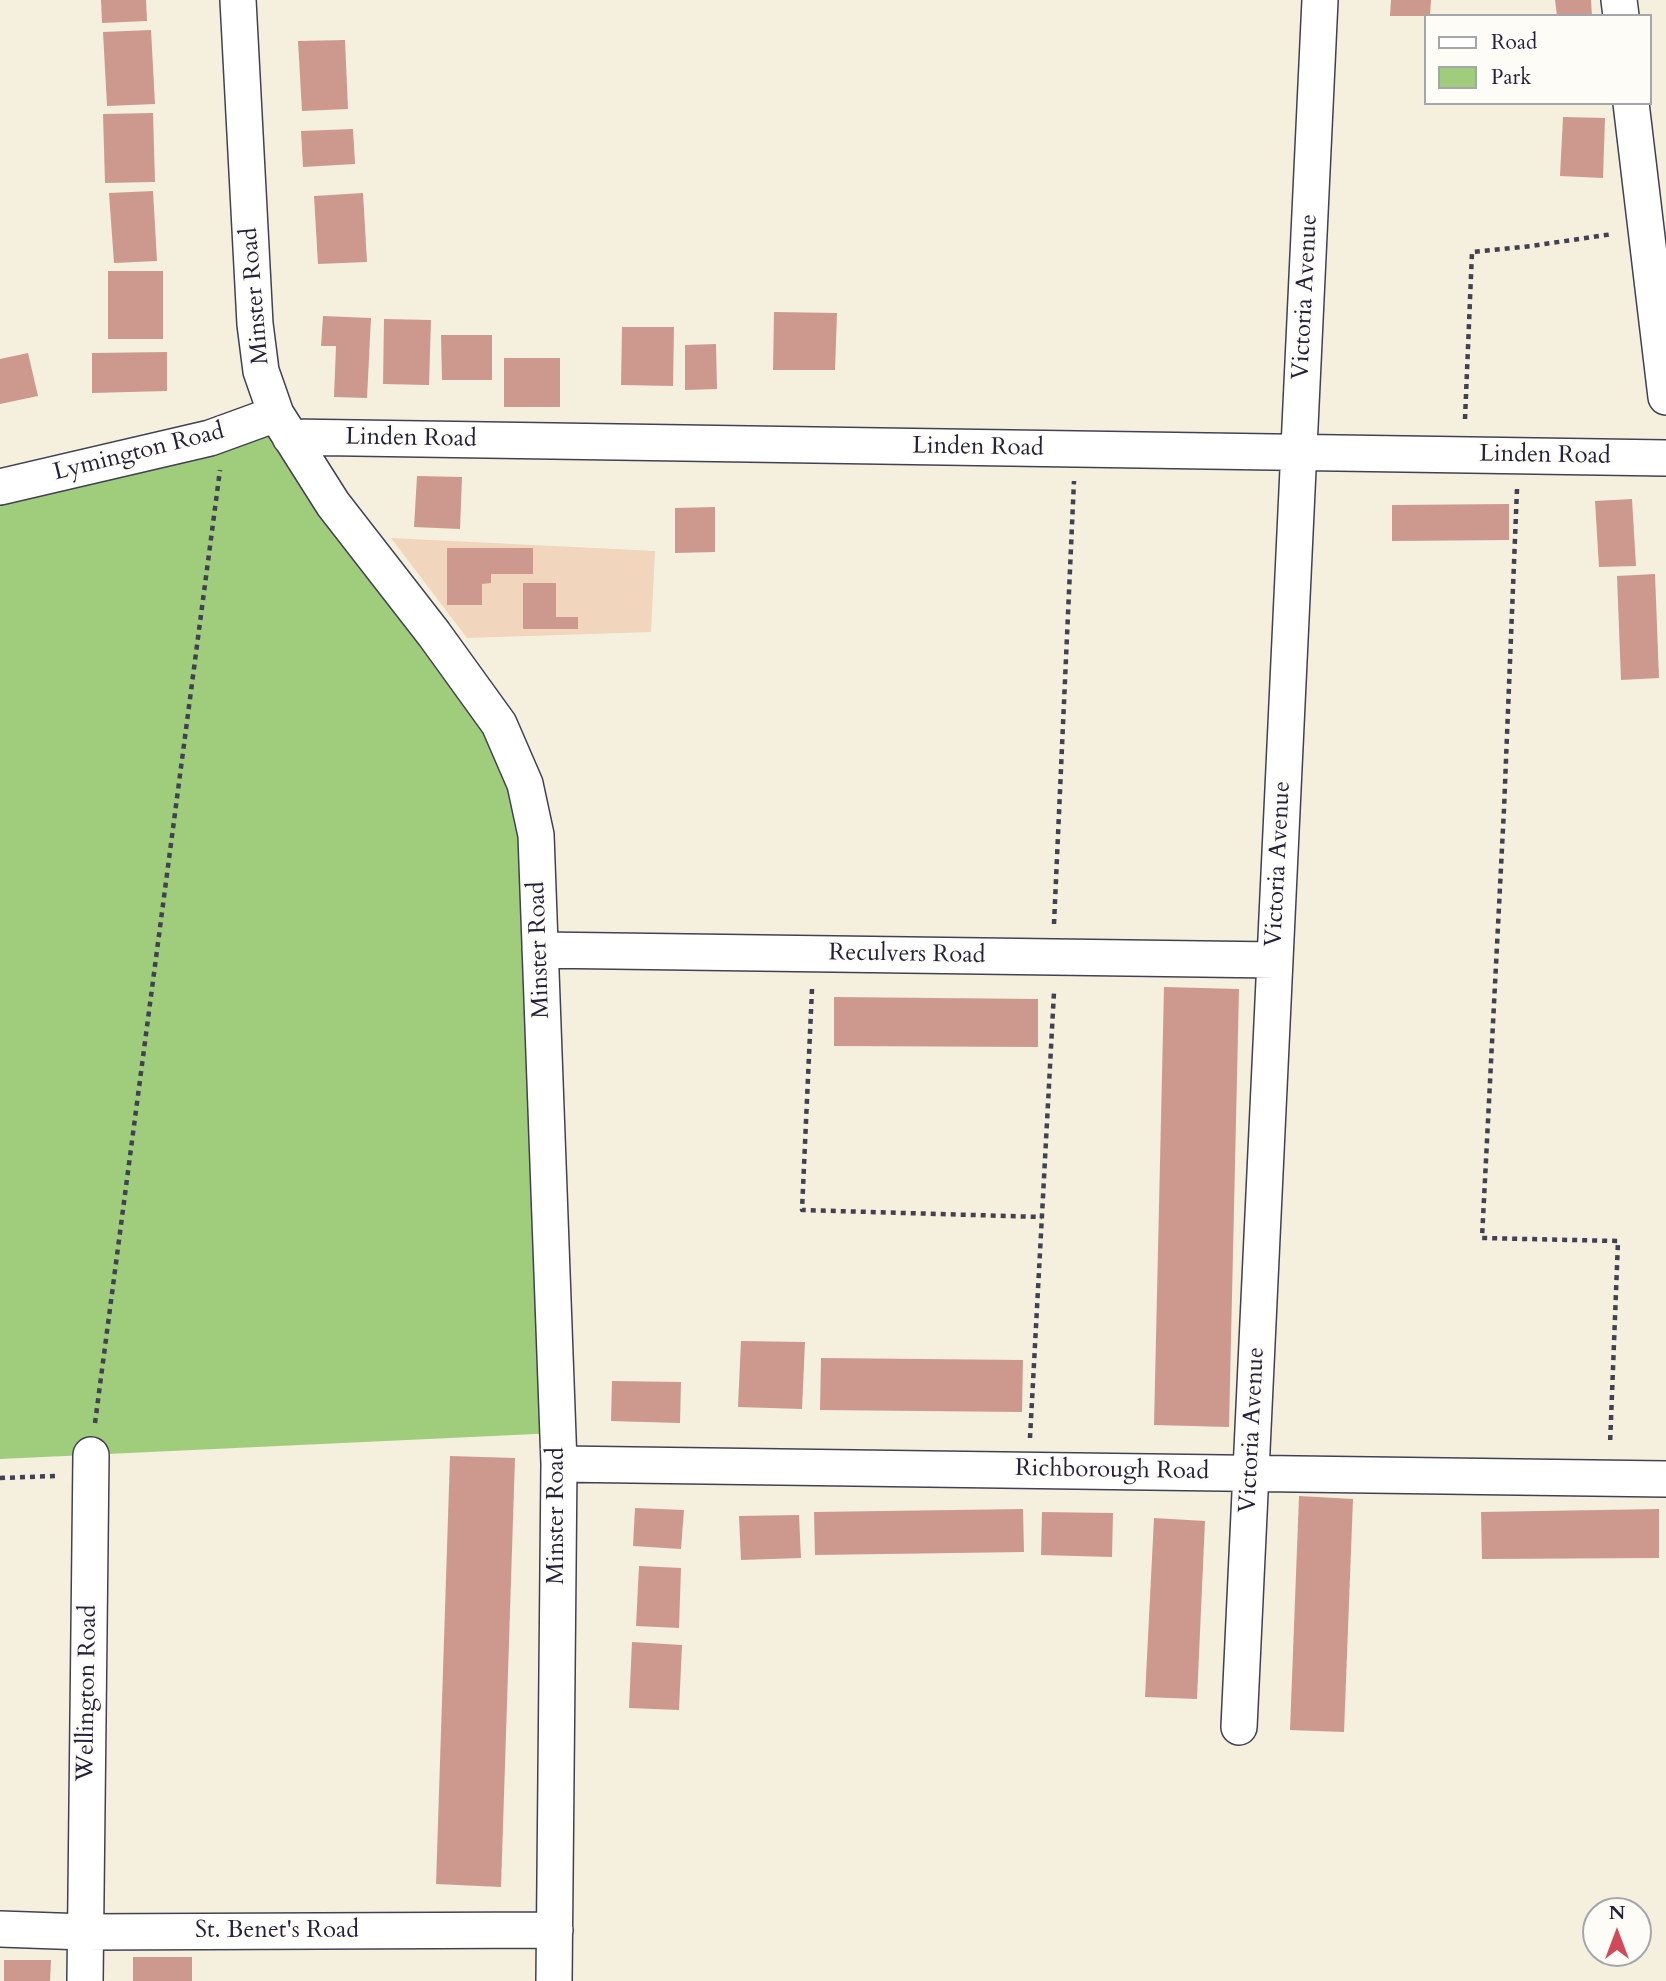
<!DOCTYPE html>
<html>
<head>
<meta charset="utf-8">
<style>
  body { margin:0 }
  #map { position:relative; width:1666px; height:1981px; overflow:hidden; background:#f4f0dd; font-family:Cardo,serif }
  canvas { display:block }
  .legend { position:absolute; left:1424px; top:14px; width:228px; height:91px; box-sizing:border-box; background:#fdfcf7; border:2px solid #a5a5ac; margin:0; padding:9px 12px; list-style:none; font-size:21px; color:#22223b }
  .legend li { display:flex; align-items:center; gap:14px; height:35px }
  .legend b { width:35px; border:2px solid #a5a5ac }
  .north { position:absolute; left:1582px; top:1897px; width:70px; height:70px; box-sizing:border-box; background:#fdfcf7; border:2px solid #a5a5ac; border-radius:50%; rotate:0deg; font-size:19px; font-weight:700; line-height:28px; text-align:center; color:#22223b }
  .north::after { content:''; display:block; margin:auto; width:24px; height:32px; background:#d1495b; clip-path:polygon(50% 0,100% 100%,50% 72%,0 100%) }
</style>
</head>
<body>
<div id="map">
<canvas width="1666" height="1981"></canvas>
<ul class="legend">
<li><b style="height:9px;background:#fff"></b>Road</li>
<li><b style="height:19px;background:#9fcd7b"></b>Park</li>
</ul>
<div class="north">N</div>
</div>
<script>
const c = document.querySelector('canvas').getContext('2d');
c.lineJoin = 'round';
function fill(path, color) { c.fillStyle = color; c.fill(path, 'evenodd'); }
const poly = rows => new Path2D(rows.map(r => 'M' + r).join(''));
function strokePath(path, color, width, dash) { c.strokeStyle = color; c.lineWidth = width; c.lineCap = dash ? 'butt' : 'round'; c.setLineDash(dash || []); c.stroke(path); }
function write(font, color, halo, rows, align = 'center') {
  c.font = font + ' Cardo,serif'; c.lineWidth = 5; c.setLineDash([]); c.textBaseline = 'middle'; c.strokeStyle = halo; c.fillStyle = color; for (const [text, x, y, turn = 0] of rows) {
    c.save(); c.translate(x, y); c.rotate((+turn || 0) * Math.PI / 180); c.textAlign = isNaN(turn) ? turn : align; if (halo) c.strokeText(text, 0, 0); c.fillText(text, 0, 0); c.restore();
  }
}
fill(poly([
  [391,538,655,551,651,632,467,638]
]), '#f1d5bd');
fill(poly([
  [276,414,525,784,557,1433,0,1459,0,487]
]), '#9fcd7b');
fill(poly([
  [101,0,146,0,147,21,102,23],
  [1391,0,1431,0,1430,16,1390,16],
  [1555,0,1591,0,1592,16,1557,16],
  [151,30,155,104,107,106,103,32],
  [345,40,348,109,302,111,298,41],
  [153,113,155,182,105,183,103,114],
  [1563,117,1605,118,1603,178,1560,176],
  [353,129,355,164,303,167,301,131],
  [153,191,157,261,114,263,109,193],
  [363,193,367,262,318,264,314,196],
  [108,271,163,271,163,339,108,339],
  [774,312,837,313,835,370,773,370],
  [323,316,371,318,367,398,334,397,336,346,321,346],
  [384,319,431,320,429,385,383,384],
  [622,327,674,327,673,386,621,385],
  [441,335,492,335,492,380,442,380],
  [716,344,717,389,685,390,685,345],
  [167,352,167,391,92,393,92,353],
  [28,353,38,396,0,404,0,359],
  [504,358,560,358,560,407,504,407],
  [417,476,462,477,460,529,414,527],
  [1632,499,1636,566,1599,567,1595,501],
  [1509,504,1509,540,1392,541,1392,505],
  [715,507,715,552,675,553,675,508],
  [447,548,533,548,533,574,491,574,491,583,482,584,482,605,447,605],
  [1655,574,1659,678,1621,680,1617,576],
  [523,583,556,583,556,617,578,617,578,629,523,629],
  [1164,987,1239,989,1229,1427,1154,1425],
  [834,997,1038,999,1038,1047,834,1046],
  [741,1341,805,1342,802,1409,738,1407],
  [821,1358,1023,1360,1022,1412,820,1410],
  [612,1381,681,1382,680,1423,611,1421],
  [450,1456,515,1458,501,1887,436,1884],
  [1299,1496,1353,1499,1344,1732,1290,1730],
  [635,1508,684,1510,681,1549,633,1546],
  [1023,1509,1024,1552,815,1555,814,1512],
  [1659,1509,1659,1558,1482,1559,1481,1512],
  [1042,1512,1113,1513,1112,1557,1041,1555],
  [799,1515,801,1558,741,1560,739,1516],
  [1154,1518,1205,1521,1197,1699,1145,1697],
  [639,1566,681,1568,679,1628,636,1626],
  [632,1642,682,1645,679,1710,629,1708],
  [133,1957,192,1957,192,1981,133,1981],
  [4,1960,51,1960,50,1981,4,1981]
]), '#cd998e');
const minor = poly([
  [238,0,255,324,261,371,276,414,333,504,434,634,499,724,525,784,536,835,559,1464,554,1981],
  [1619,0,1621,16],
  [1631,103,1666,397],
  [290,437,1666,458],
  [0,487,210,438,276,414],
  [540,950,1275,960],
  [559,1464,1666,1479],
  [1239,1727,1320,0],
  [0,1929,85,1932,555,1930],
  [85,1981,91,1455]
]);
strokePath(minor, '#424153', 38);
strokePath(poly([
  [1465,419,1472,252,1531,246,1613,234],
  [1517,489,1504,809,1482,1238,1618,1241,1610,1445],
  [1054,924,1074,481],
  [812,989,802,1210,1042,1217],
  [95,1423,220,470],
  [1030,1438,1054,992],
  [0,1478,55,1476]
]), '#424153', 4.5, [5, 5]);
strokePath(minor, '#fff', 35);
write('24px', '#22223b', '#fdfcf7', [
  ["Minster Road",256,296,-95],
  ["Victoria Avenue",1306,297,-87],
  ["Linden Road",411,439,1],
  ["Linden Road",978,448,1],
  ["Lymington Road",139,453,-14],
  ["Linden Road",1545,456,1],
  ["Victoria Avenue",1279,864,-87],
  ["Minster Road",540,950,-92],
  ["Reculvers Road",907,955,1],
  ["Victoria Avenue",1253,1430,-87],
  ["Richborough Road",1112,1471,1],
  ["Minster Road",557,1516,-90],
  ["Wellington Road",88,1693,-89],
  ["St. Benet's Road",277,1931]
]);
</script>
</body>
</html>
